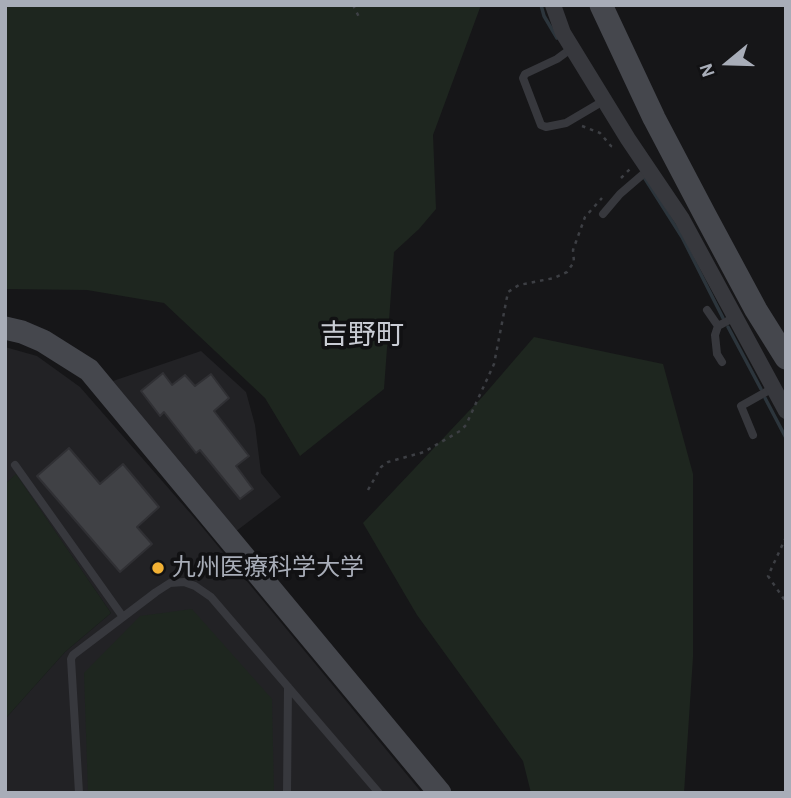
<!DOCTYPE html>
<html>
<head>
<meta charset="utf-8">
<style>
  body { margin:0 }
  #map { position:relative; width:791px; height:798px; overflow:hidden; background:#161618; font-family:"Alegreya Sans",sans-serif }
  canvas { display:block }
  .frame { position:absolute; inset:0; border:7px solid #a8adb8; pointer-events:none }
  .north { position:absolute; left:693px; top:28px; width:70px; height:70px; -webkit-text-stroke:5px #111113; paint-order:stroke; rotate:251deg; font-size:19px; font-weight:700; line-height:28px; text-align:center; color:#a8adb8 }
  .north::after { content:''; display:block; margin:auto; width:24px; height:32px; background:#a8adb8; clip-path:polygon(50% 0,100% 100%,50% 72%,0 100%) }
</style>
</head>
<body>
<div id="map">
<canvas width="791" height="798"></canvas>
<div class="frame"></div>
<div class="north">N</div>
</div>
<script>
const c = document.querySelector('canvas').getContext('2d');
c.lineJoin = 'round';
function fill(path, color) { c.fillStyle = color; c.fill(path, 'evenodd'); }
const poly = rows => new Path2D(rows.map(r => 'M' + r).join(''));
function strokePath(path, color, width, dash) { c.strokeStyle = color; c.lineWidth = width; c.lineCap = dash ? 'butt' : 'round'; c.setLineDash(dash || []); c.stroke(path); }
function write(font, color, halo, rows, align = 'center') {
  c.font = font + ' "Alegreya Sans","Noto Sans JP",sans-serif'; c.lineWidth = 7; c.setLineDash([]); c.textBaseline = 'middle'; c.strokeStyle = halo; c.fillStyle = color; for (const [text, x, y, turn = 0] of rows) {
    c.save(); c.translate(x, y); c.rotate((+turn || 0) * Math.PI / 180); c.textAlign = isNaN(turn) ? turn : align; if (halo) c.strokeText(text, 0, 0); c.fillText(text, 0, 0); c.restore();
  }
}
fill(poly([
  [5,347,37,356,80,387,198,522,422,793,5,793,5,719,65,652,111,613,16,475,5,484],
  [201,351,246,392,255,425,261,473,281,497,235,532,113,381]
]), '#222225');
fill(poly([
  [5,5,481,5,433,135,436,209,419,229,394,252,384,389,300,456,265,398,164,303,87,290,5,289],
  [534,337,663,364,693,474,693,657,684,793,531,793,523,761,417,615,363,523,484,395],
  [16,474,111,613,65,652,5,719,5,484],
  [192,609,272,699,274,793,88,793,84,673,140,616]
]), '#1e261f');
strokePath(poly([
  [541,5,544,16,557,38],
  [644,177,682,237,723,318],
  [728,327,761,389],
  [765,398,786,438]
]), '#2c353c', 3.5);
const building = poly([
  [163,373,172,385,185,375,195,386,211,374,229,398,214,411,249,456,236,466,253,489,240,499,200,450,196,453,164,412,160,416,141,391,163,373],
  [69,448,100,484,123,464,159,507,137,527,152,544,120,572,37,476,69,448]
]);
fill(building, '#404145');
strokePath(building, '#303034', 2);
strokePath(poly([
  [353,5,359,17],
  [582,126,600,133,611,146,617,147],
  [621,178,631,168],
  [368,490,381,467,388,462,424,452,460,431,466,425,494,364,508,292,519,285,554,278,567,272,574,262,573,250,585,217,602,198],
  [786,537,768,576,786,602]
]), '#3d3f44', 2.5, [3.5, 5]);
strokePath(poly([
  [572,48,557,59,525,74,523,78,541,125,546,127,566,123,605,100],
  [603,214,620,194,649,169],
  [707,310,718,326],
  [722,362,717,354,715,335,718,326,735,317],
  [753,435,741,406,773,388],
  [15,465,123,617],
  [79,793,71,659,73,655,156,592,170,583,184,582,195,586,211,597,379,793],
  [287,793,288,687]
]), '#37383d', 8);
strokePath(poly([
  [553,5,563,33,628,139,682,219,786,411]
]), '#37383d', 16);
strokePath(poly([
  [601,5,654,118,705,215,756,310,786,358],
  [5,328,22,332,43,341,89,370,440,793]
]), '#45474d', 23);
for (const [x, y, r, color] of [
  [158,568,7,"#f2b134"]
]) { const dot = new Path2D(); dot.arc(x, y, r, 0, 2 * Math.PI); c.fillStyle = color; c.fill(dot); strokePath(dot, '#111113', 2.5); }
write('24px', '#a8adb8', '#111113', [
  ["九州医療科学大学",172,568]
], 'left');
write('28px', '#c9ccd4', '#111113', [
  ["吉野町",362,336]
]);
</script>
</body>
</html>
